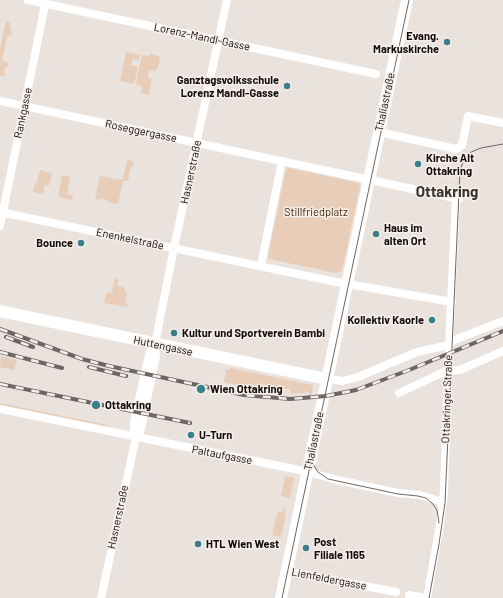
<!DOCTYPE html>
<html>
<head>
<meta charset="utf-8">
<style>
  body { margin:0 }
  canvas { display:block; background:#eae2dc }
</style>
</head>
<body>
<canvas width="503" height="598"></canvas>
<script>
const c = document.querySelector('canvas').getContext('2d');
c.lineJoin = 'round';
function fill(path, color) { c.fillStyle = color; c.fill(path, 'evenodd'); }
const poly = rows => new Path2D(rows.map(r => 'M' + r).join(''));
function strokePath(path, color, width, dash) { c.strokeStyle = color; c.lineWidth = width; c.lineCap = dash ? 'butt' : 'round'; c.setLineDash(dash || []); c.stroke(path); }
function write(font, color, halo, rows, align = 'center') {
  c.font = font + ' Barlow,sans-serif'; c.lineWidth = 3; c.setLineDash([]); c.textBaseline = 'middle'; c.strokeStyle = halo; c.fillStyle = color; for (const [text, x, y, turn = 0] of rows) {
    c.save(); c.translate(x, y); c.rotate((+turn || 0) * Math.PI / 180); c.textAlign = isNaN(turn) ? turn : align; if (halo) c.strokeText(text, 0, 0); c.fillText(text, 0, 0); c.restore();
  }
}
fill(poly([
  [6,21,10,23,10,28,12,32,11,36,7,36,2,61,9,63,8,66,4,69,5,76,2,76,0,75,0,48],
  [126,52,140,55,139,60,133,59,131,65,138,67,134,84,120,81],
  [150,54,159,56,160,58,158,68,155,71,149,70,148,78,152,79,149,95,141,93,142,86,136,84,142,55,149,56],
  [127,160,134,162,133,166,131,166,128,181,123,181,118,204,107,202,107,200,101,198,100,200,95,199,100,176,123,180],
  [289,168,359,183,360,186,342,271,336,273,269,259,268,256,286,169],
  [40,170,52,173,49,186,45,185,43,194,33,192,35,183,37,183],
  [62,175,70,176,67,194,73,195,72,200,58,197],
  [115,278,119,280,117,285,121,287,123,286,126,293,127,293,125,301,129,307,104,303,107,292,112,293],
  [1,356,17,360,14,370,0,367],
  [230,368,312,385,313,386,312,394,309,395,309,392,291,394,290,389,242,386,224,382,226,369,229,370],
  [0,403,107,425,108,429,0,406],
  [285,476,294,478,290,498,281,496],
  [283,508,285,509,284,513,286,514,281,537,272,535,276,517,277,517,278,512,282,512]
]), '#e8cdb8');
strokePath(poly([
  [28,0,376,74],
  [0,101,459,199],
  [379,132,456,149,459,148,462,145,468,116,503,123],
  [0,212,336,282,452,302],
  [0,226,46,0],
  [261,265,282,161],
  [327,379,343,381,358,377,417,352,449,345,452,341,503,321],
  [399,393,448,370,460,370,503,351],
  [0,409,309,472,333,479,398,493,420,495,443,502],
  [136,437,134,430,134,422,147,363,150,351,155,344],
  [286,571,396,592],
  [409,595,427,598],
  [101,598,136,437,140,432,142,424,156,356,155,344,174,248,227,0],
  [427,598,440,525,444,491,449,345,456,199]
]), '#fff', 8);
strokePath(poly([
  [0,311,327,379],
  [281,598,407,0]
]), '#fff', 12);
strokePath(poly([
  [311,461,318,472,328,479,398,494,418,496,426,498,432,503,437,510,439,523],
  [282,598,409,0],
  [429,598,439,544,445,503,460,170,463,162,471,152,481,148,503,144]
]), '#6c6764', 1);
const rail = poly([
  [0,329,82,359,109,366,244,395,290,399,326,396,356,390,409,370,503,331],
  [6,337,33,347],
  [0,352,62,368],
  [89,367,126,376],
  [0,384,190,423]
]);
strokePath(rail, '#6c6764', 4);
strokePath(rail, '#f7efe9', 2.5, [8]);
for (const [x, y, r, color] of [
  [447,42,4,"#3a808c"],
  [287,86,4,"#3a808c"],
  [418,164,4,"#3a808c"],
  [376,234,4,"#3a808c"],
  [81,243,4,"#3a808c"],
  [432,320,4,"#3a808c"],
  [174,333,4,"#3a808c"],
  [201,389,5,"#3a808c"],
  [96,405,5,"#3a808c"],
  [191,435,4,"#3a808c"],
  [198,544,4,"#3a808c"],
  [306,548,4,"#3a808c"]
]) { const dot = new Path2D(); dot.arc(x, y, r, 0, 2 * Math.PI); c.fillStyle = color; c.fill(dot); strokePath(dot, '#f7efe9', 1.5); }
write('bold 11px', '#100d0b', '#f7efe9', [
  ["Evang.",439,36,"right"],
  ["Markuskirche",439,49,"right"],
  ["Ganztagsvolksschule",279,80,"right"],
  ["Lorenz Mandl-Gasse",279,93,"right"],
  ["Kirche Alt",426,158],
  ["Ottakring",426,171],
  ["Haus im",384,228],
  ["alten Ort",384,241],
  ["Bounce",73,243,"right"],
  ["Kollektiv Kaorle",424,320,"right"],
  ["Kultur und Sportverein Bambi",182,333],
  ["Wien Ottakring",210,389],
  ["Ottakring",105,405],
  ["U-Turn",199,435],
  ["Post",314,542],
  ["Filiale 1165",314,555],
  ["HTL Wien West",206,544]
], 'left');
write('11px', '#100d0b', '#f7efe9', [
  ["Lorenz-Mandl-Gasse",202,37,12],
  ["Thaliastraße",385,102,-78],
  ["Rankgasse",23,113,-78],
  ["Roseggergasse",141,131,12],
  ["Hasnerstraße",191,172,-78],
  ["Enenkelstraße",130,239,12],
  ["Huttengasse",163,346,12],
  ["Ottakringer Straße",447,399,-88],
  ["Thaliastraße",314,441,-78],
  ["Paltaufgasse",222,455,11],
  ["Hasnerstraße",118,517,-78],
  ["Lienfeldergasse",329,579,11]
]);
write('11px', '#42260c', '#f7efe9', [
  ["Stillfriedplatz",316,212]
]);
write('bold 15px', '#3a342f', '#f7efe9', [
  ["Ottakring",447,192]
]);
</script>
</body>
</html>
